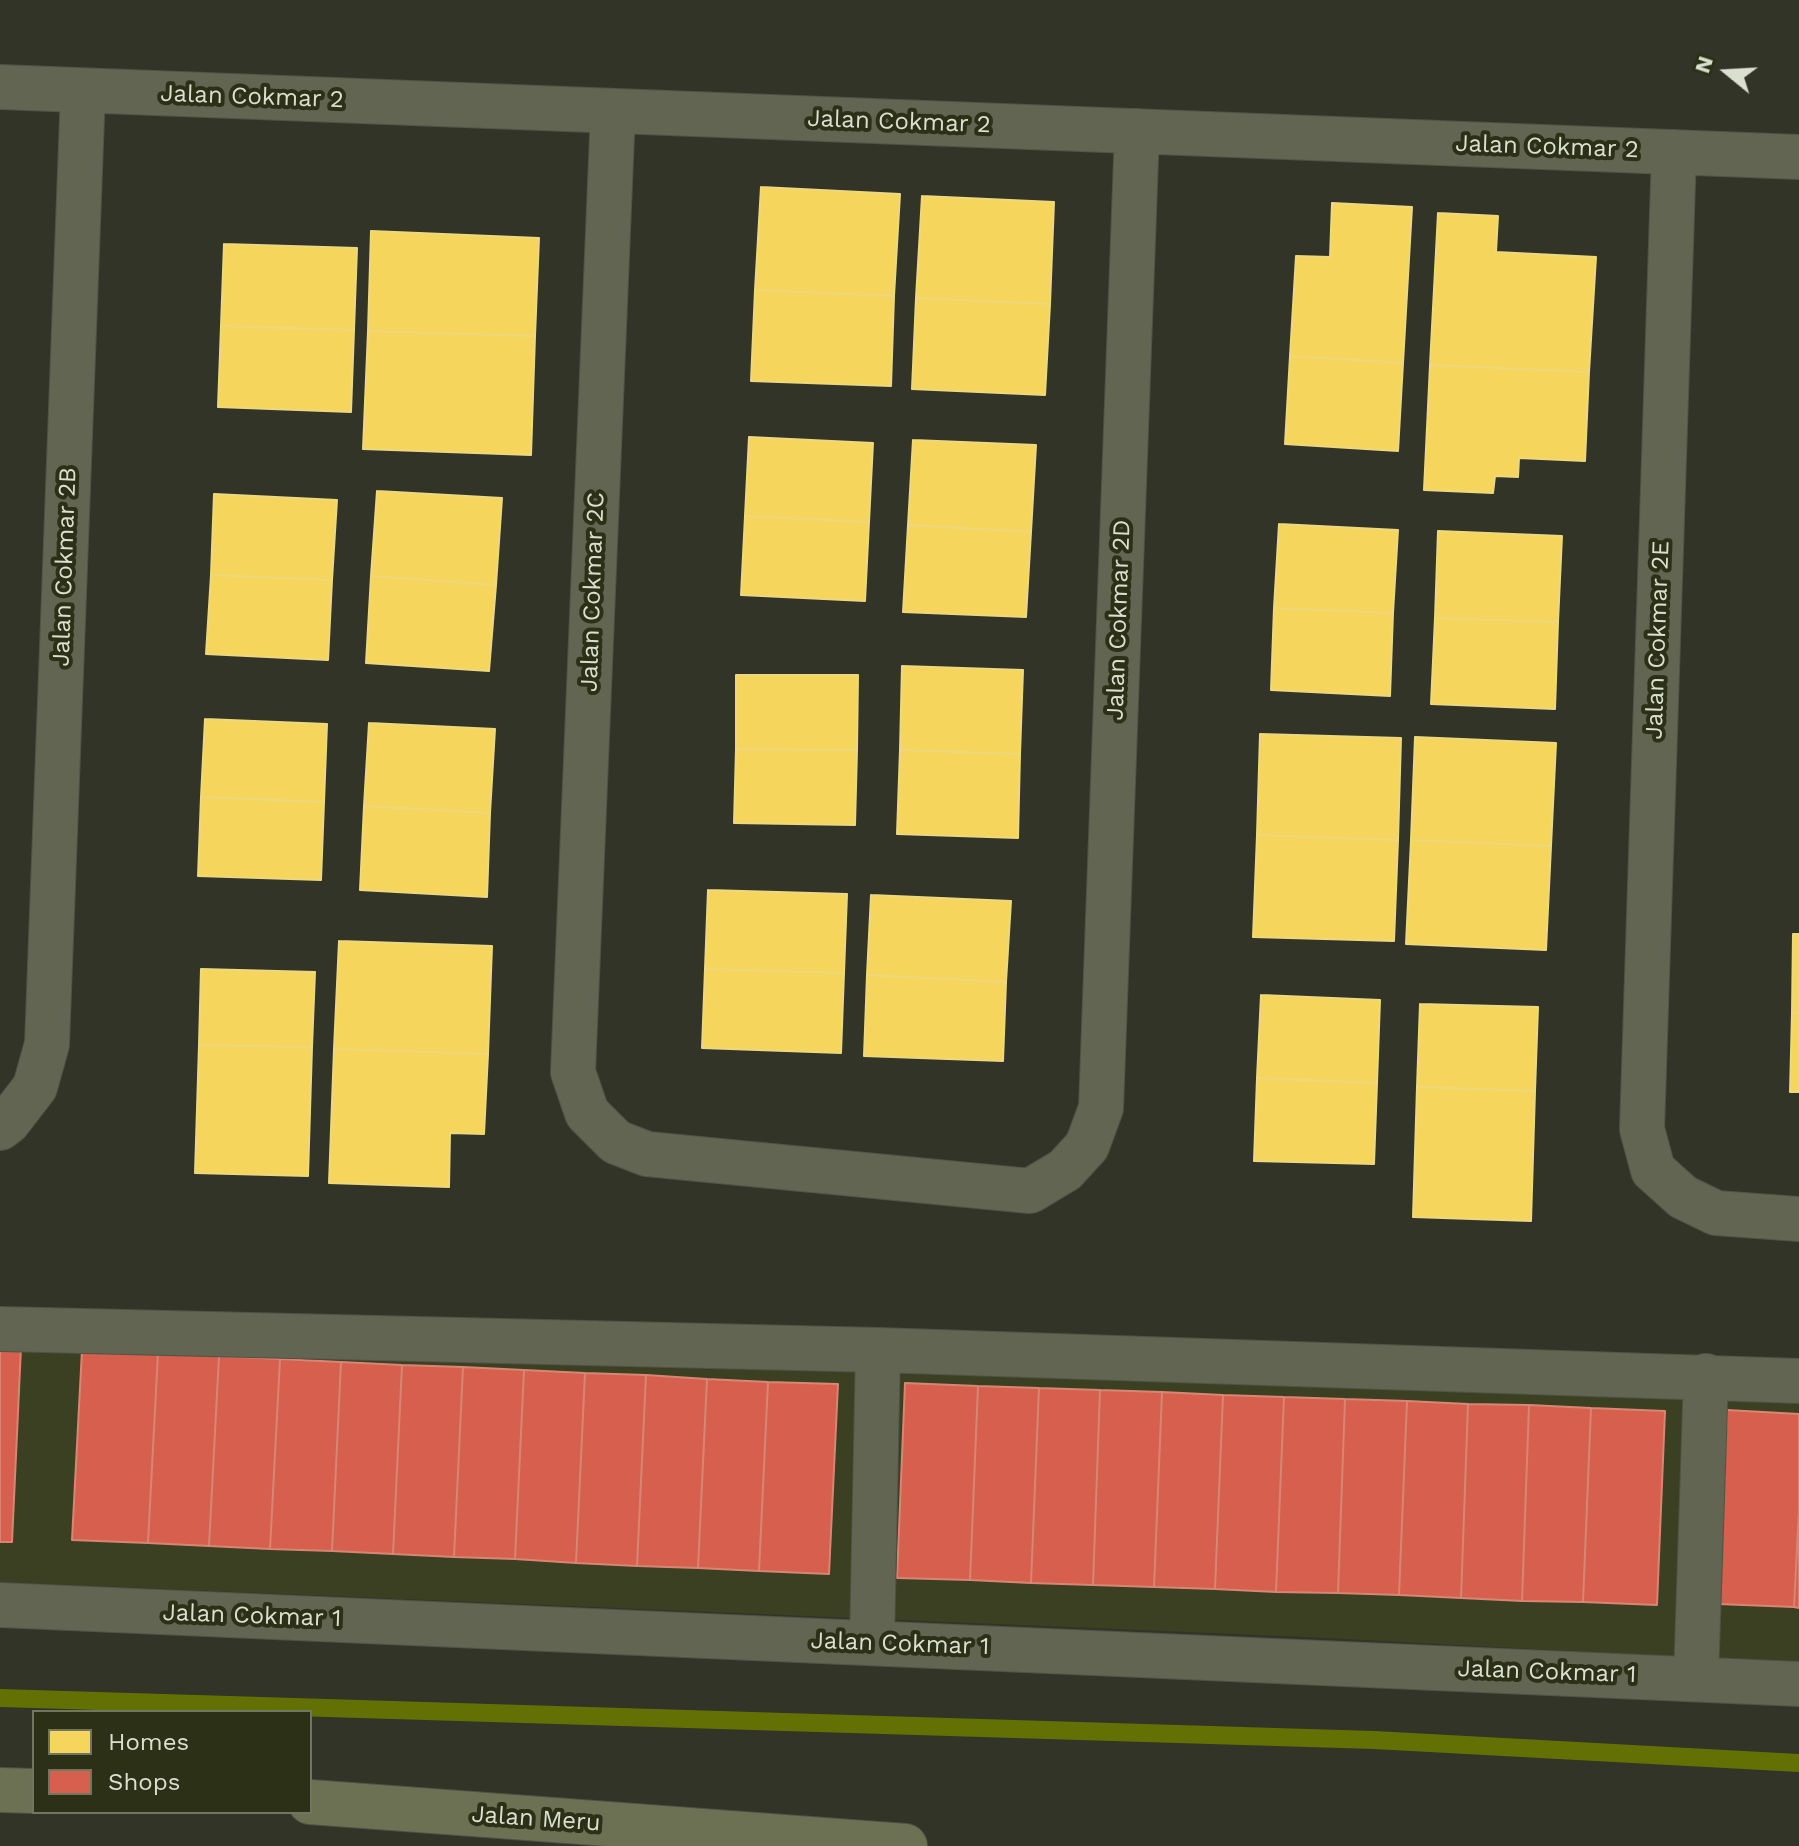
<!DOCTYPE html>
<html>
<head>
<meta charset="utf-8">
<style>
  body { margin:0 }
  #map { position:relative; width:1799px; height:1846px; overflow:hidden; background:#323427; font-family:"Work Sans",sans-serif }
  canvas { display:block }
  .legend { position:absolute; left:32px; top:1710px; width:280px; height:104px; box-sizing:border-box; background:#2b3017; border:2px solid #717661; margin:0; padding:10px 14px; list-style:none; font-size:24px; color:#dbdfcf }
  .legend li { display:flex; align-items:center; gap:16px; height:40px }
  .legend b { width:40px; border:2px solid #717661 }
  .north { position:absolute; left:1687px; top:32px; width:80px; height:80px; -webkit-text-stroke:6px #2b3017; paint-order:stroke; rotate:288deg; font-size:22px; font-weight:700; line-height:32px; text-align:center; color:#dbdfcf }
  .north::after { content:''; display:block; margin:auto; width:28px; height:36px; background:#dbdfcf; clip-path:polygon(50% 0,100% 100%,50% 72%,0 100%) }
</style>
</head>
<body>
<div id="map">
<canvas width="1799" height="1846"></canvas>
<ul class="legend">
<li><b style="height:22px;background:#f6d55c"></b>Homes</li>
<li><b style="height:22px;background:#d6604d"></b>Shops</li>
</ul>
<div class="north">N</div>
</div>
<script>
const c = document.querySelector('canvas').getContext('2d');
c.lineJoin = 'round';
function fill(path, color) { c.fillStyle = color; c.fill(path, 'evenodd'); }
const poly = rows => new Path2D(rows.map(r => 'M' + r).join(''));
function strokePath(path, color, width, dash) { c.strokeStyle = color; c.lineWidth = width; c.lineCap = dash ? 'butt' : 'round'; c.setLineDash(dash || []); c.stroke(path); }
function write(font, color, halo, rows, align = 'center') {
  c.font = font + ' "Work Sans",sans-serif'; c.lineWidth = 8; c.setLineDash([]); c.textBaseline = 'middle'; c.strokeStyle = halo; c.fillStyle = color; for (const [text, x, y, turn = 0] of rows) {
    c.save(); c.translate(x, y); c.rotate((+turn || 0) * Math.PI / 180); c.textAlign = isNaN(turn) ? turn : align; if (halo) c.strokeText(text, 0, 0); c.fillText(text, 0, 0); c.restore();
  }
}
fill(poly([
  [0,1335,1799,1398,1799,1663,1307,1637,0,1582]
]), '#3b4022');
const homes = poly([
  [761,187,900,194,894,296,755,290,761,187],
  [922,196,1054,202,1050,304,916,298,922,196],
  [1332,203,1412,207,1403,363,1290,356,1296,256,1330,257,1332,203],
  [1438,213,1498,216,1496,252,1596,257,1589,372,1430,365,1438,213],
  [371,231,539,238,535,336,368,331,371,231],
  [224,244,357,248,354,330,221,326,224,244],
  [755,290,894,296,891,386,751,381,755,290],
  [916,298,1050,304,1045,395,912,389,916,298],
  [221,326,354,330,351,412,218,407,221,326],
  [368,331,535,336,531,455,363,449,368,331],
  [1290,356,1403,363,1398,451,1285,444,1290,356],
  [1430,365,1589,372,1585,461,1519,458,1518,477,1495,476,1493,493,1424,490,1430,365],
  [749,437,873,443,869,522,745,516,749,437],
  [913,440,1036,445,1031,532,908,525,913,440],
  [377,491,502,498,496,585,371,576,377,491],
  [214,494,337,500,332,580,211,575,214,494],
  [745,516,869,522,865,601,741,595,745,516],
  [1279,524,1398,530,1393,613,1274,608,1279,524],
  [908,525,1031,532,1026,617,903,612,908,525],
  [1438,531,1562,536,1558,622,1435,618,1438,531],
  [211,575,332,580,328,660,206,654,211,575],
  [371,576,496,585,489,671,366,663,371,576],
  [1274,608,1393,613,1390,696,1271,690,1274,608],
  [1435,618,1558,622,1555,709,1431,704,1435,618],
  [902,666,1023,670,1020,754,900,750,902,666],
  [736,675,858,675,857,750,736,749,736,675],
  [205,719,327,724,324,802,201,797,205,719],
  [369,723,495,729,490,813,364,806,369,723],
  [1260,734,1401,738,1398,840,1257,835,1260,734],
  [1415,737,1556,743,1551,846,1411,840,1415,737],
  [736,749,857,750,855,825,734,823,736,749],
  [900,750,1020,754,1018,838,897,834,900,750],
  [201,797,324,802,321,880,198,876,201,797],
  [364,806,490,813,487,897,360,890,364,806],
  [1257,835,1398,840,1394,941,1253,937,1257,835],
  [1411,840,1551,846,1546,950,1406,944,1411,840],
  [708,890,847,894,844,973,705,969,708,890],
  [871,895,1011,901,1006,982,867,975,871,895],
  [1793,934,1799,934,1799,1013,1792,1013,1793,934],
  [339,941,492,946,488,1054,334,1049,339,941],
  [201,969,315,972,312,1047,199,1045,201,969],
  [705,969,844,973,841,1053,702,1048,705,969],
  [867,975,1006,982,1003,1061,864,1056,867,975],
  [1261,995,1380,1000,1377,1083,1257,1078,1261,995],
  [1420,1004,1538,1007,1535,1091,1417,1087,1420,1004],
  [1792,1013,1799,1013,1799,1092,1790,1092,1792,1013],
  [199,1045,312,1047,308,1176,195,1173,199,1045],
  [334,1049,488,1054,484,1134,450,1133,449,1187,329,1183,334,1049],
  [1257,1078,1377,1083,1374,1164,1254,1161,1257,1078],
  [1417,1087,1535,1091,1531,1221,1413,1217,1417,1087]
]);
fill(homes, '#f6d55c');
strokePath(homes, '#eed87e', 2);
const shops = poly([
  [0,1346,21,1347,12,1542,0,1542,0,1346],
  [82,1350,158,1353,148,1543,72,1540,82,1350],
  [158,1353,219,1356,209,1546,148,1543,158,1353],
  [219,1356,280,1359,270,1549,209,1546,219,1356],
  [280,1359,341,1362,332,1551,270,1549,280,1359],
  [341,1362,402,1365,393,1554,332,1551,341,1362],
  [402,1365,463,1367,454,1557,393,1554,402,1365],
  [463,1367,524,1370,515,1559,454,1557,463,1367],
  [524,1370,585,1373,576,1563,515,1559,524,1370],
  [585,1373,646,1375,637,1566,576,1563,585,1373],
  [646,1375,707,1379,698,1568,637,1566,646,1375],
  [707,1379,768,1382,759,1571,698,1568,707,1379],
  [768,1382,838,1384,829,1574,759,1571,768,1382],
  [905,1383,978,1386,970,1580,897,1578,905,1383],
  [978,1386,1039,1388,1031,1583,970,1580,978,1386],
  [1039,1388,1100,1390,1093,1585,1031,1583,1039,1388],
  [1100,1390,1162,1392,1154,1587,1093,1585,1100,1390],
  [1162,1392,1223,1395,1215,1589,1154,1587,1162,1392],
  [1223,1395,1284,1397,1276,1592,1215,1589,1223,1395],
  [1284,1397,1345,1399,1338,1593,1276,1592,1284,1397],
  [1345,1399,1407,1401,1399,1595,1338,1593,1345,1399],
  [1407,1401,1468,1404,1461,1598,1399,1595,1407,1401],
  [1468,1404,1529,1405,1522,1601,1461,1598,1468,1404],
  [1529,1405,1591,1408,1583,1602,1522,1601,1529,1405],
  [1591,1408,1665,1411,1657,1605,1583,1602,1591,1408],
  [1727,1410,1799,1414,1799,1509,1794,1607,1718,1604,1727,1410],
  [1799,1509,1799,1608,1794,1607,1799,1509]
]);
fill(shops, '#d6604d');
strokePath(shops, '#d88674', 2);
strokePath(poly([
  [0,1698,1374,1740,1799,1763]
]), '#637004', 18);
const minor = poly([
  [0,87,1799,157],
  [613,111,573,1072,587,1113,616,1142,647,1154,1030,1191,1065,1170,1087,1146,1101,1108,1137,131],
  [1674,152,1642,1129,1653,1170,1683,1197,1716,1213,1799,1219],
  [0,1128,8,1122,35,1087,47,1044,83,91],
  [0,1329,878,1350,1799,1381],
  [0,1605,1799,1684],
  [872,1643,878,1350],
  [1696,1679,1706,1376]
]);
const highway = poly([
  [0,1790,34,1791],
  [310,1802,905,1846]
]);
strokePath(minor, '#505246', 46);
strokePath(highway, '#505246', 46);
strokePath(minor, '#626552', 44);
strokePath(highway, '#6d7154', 44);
write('24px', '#dbdfcf', '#2b3017', [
  ["Jalan Cokmar 2",252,97,2],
  ["Jalan Cokmar 2",899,122,2],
  ["Jalan Cokmar 2",1547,147,2],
  ["Jalan Cokmar 2B",65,567,-88],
  ["Jalan Cokmar 2C",593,592,-88],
  ["Jalan Cokmar 2D",1119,620,-88],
  ["Jalan Cokmar 2E",1658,640,-88],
  ["Jalan Cokmar 1",252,1616,2],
  ["Jalan Cokmar 1",900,1644,2],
  ["Jalan Cokmar 1",1547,1672,2],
  ["Jalan Meru",536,1819,4]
]);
</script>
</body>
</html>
